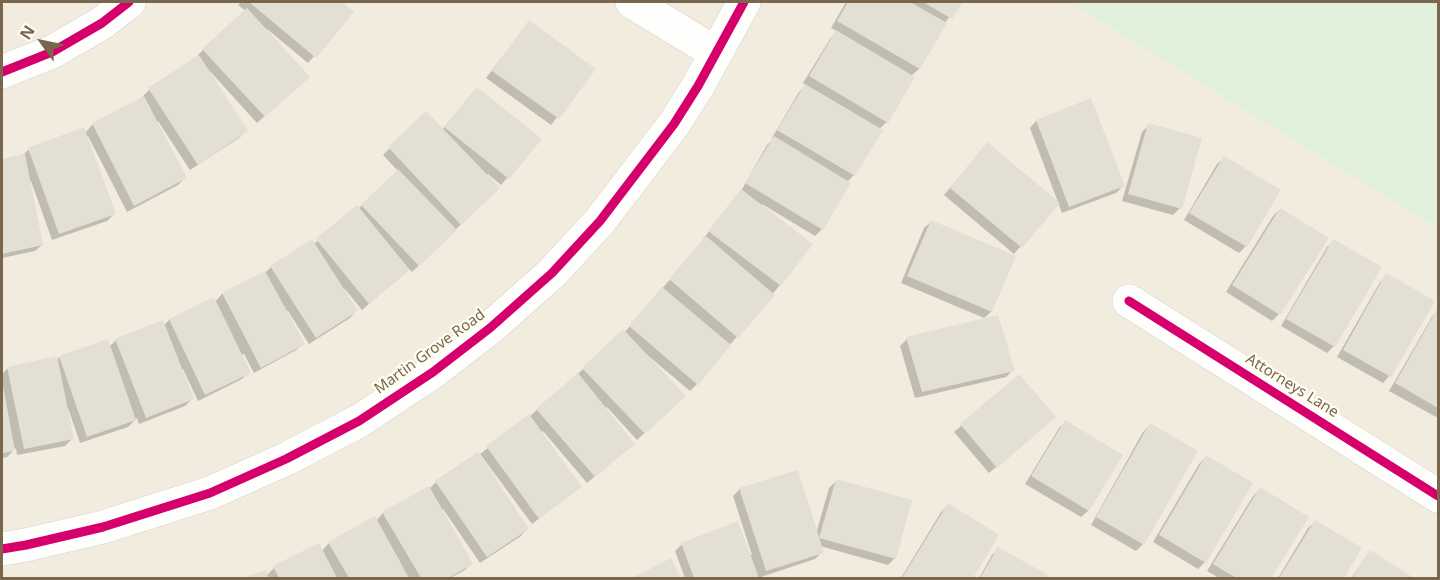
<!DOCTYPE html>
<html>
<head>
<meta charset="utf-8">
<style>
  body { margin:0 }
  #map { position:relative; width:1440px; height:580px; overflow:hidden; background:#f8f7f0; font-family:"Noto Sans",sans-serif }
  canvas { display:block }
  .frame { position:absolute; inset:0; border:3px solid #78674e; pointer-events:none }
  .north { position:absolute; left:12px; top:12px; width:60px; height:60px; -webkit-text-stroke:4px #fffdf2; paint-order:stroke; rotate:303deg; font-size:16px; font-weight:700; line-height:24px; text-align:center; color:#78674e }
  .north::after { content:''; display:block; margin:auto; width:21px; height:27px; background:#78674e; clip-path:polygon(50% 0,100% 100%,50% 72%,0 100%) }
</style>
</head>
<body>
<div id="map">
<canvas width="1440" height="580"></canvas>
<div class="frame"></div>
<div class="north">N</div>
</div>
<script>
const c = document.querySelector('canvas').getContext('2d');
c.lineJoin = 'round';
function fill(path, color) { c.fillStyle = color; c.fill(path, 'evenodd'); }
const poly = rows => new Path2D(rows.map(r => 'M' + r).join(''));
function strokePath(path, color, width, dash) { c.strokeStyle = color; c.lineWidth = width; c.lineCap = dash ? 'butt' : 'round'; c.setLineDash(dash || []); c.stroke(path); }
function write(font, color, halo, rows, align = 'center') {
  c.font = font + ' "Noto Sans",sans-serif'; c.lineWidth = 4.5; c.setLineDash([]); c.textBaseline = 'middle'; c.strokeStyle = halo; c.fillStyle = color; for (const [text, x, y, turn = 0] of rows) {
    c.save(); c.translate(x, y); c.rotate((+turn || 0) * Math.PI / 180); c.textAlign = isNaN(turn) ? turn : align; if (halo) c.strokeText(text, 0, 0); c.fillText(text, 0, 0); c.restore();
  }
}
fill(poly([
  [2,2,1069,2,1438,229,1438,578,2,578]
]), '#f1ecde');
fill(poly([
  [1069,2,1438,2,1438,229]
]), '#e1f0db');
fill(poly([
  [241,2,340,2,352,12,308,63,267,29,266,31,301,83,257,123,208,69,246,131,239,138,190,170,158,121,156,122,185,178,178,185,127,212,88,136,86,137,114,214,107,221,52,240,31,181,29,182,42,245,35,251,2,258,2,161,21,157,29,149,85,133,92,125,143,98,142,97,149,90,198,58,197,56,203,50,246,11,238,5],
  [846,2,961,2,944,24,919,69,911,76,887,122,879,129,881,130,854,175,847,182,822,229,815,236,762,204,761,206,780,285,697,384,690,391,646,354,645,355,684,396,637,440,607,407,605,409,626,450,587,483,543,431,541,433,580,487,532,524,480,454,529,417,624,333,704,240,703,239,741,191,767,145,773,139,772,138,799,92,806,85,803,83,830,39,837,31,831,28],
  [529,22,594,69,551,125,486,78],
  [470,96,540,139,501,185,488,174,486,176,498,188,412,272,409,269,362,310,345,289,343,290,356,311,350,318,309,344,288,311,285,312,303,343,296,350,254,373,244,354,241,355,249,372,242,379,198,401,183,369,180,370,192,399,185,406,139,424,137,418,128,427,80,443,68,408,66,409,72,439,65,446,17,455,16,448,7,457,2,458,2,374,8,368,56,361,60,357,109,347,116,340,163,326,169,320,214,299,215,302,222,294,265,273,271,267,314,244,357,208,358,209,398,171,383,155,426,113,442,130],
  [1090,100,1123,186,1116,193,1062,213,1030,128,1036,121],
  [1149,125,1180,208,1173,215,1122,201,1142,132],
  [981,151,1058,203,1014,254,944,195],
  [1224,158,1246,246,1239,253,1184,220,1217,164],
  [1280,209,1279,314,1272,321,1226,292,1273,216],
  [931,222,1014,257,991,312,984,318,901,283,924,228],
  [1334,241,1380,268,1334,346,1327,353,1281,326,1327,247],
  [1387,275,1432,302,1389,376,1383,383,1337,357,1380,282],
  [1438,310,1438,415,1436,417,1389,391,1432,317],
  [907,339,1013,370,1006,377,915,398,900,346],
  [1019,376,1047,424,989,473,954,432],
  [1066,421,1121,455,1088,511,1081,517,1025,484,1059,428],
  [1150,425,1143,544,1136,551,1091,525,1143,432],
  [1206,457,1205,562,1198,569,1153,542,1199,464],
  [836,481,895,558,888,565,820,546,822,552,815,559,758,578,685,578,675,551,682,544,752,555,733,496,740,489,816,534,829,488],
  [436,482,527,529,521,536,480,563,443,509,441,510,471,564,465,570,450,578,245,578,265,572,266,576,274,568,322,551,329,543,376,521,383,513,429,489],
  [1260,489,1307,518,1269,578,1219,578,1207,571,1253,496],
  [948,505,997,535,971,578,901,578,941,512],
  [1315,522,1360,549,1342,578,1278,578,1308,528],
  [998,549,1046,575,1044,578,979,578,992,555],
  [1370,552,1411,578,1351,578],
  [670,560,679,578,635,578]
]), '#0003');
fill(poly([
  [249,2,342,2,354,12,316,58],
  [848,2,910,2,947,23,920,69,837,21],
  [923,2,963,2,952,19],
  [247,8,310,77,265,117,202,49],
  [529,20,596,69,559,119,492,71],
  [836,30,915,77,888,123,809,76],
  [199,55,248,131,198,165,148,88],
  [805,84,883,130,855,176,777,130],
  [477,87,542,139,509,179,444,127],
  [144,96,187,178,134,206,92,123],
  [1091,98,1125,186,1069,207,1036,120],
  [426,111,500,188,461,225,388,147],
  [1148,123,1202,138,1182,209,1128,194],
  [84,127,116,214,59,234,28,148],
  [774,136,851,183,823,230,745,183],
  [987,142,1060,203,1022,248,950,188],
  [25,154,43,245,2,254,2,159],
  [1224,156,1281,190,1247,247,1189,213],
  [398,169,457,230,419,266,361,205],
  [741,189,813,244,781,286,708,231],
  [357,205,410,270,369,304,316,239],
  [1280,208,1329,238,1280,315,1232,285],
  [931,220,1016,256,992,312,907,276],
  [706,236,775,295,738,338,669,279],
  [312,239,358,311,316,338,270,266],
  [1333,239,1382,267,1335,347,1286,319],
  [265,271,305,344,261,368,222,293],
  [1386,273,1435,301,1391,377,1343,350],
  [662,287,731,345,698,385,629,326],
  [214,297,251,373,205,395,169,319],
  [1438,308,1438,408,1395,383],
  [998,315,1015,371,922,392,906,337],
  [163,320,194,399,146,418,115,339],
  [623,329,686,396,645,434,582,368],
  [108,339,136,420,87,437,59,356],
  [57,356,74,439,24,449,7,367],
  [578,373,635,444,595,477,536,409],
  [1019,374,1056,417,997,468,960,424],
  [2,380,15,451,2,453],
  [529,414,582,487,539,519,486,446],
  [1065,420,1123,455,1089,511,1031,476],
  [1150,423,1198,451,1144,545,1096,517],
  [478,452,529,529,487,557,435,481],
  [1206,455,1253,483,1206,563,1159,535],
  [798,470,824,553,766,571,739,488],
  [836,479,912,500,896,559,819,538],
  [429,486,473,564,448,578,421,578,382,512],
  [1260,487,1309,517,1271,578,1236,578,1213,564],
  [948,503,999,535,973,578,902,578],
  [375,516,409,578,349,578,328,542],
  [1315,520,1362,548,1344,578,1279,578],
  [738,521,759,578,694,578,681,543],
  [319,543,337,578,279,578,273,566],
  [998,547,1048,575,1046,578,980,578],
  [1370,550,1414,578,1352,578],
  [671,558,681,578,632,578],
  [265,570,269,578,242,578]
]), '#e3dfd4');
const minor = poly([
  [632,2,716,53],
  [2,72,52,52,102,23,129,2],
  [1129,301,1438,496],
  [2,549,26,545,103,527,210,493,286,459,359,421,433,372,490,328,552,273,600,221,674,124,698,86,744,2]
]);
strokePath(minor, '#d6d3ca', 34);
strokePath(minor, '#fefefd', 33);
strokePath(poly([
  [2,72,52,52,102,23,129,2],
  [1129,301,1438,496],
  [2,549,26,545,103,527,210,493,286,459,359,421,433,372,490,328,552,273,600,221,674,124,698,86,744,2]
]), '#d6006c', 9);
write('15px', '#78674e', '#fffdf2', [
  ["Martin Grove Road",430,352,-36],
  ["Attorneys Lane",1292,386,32]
]);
</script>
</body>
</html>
